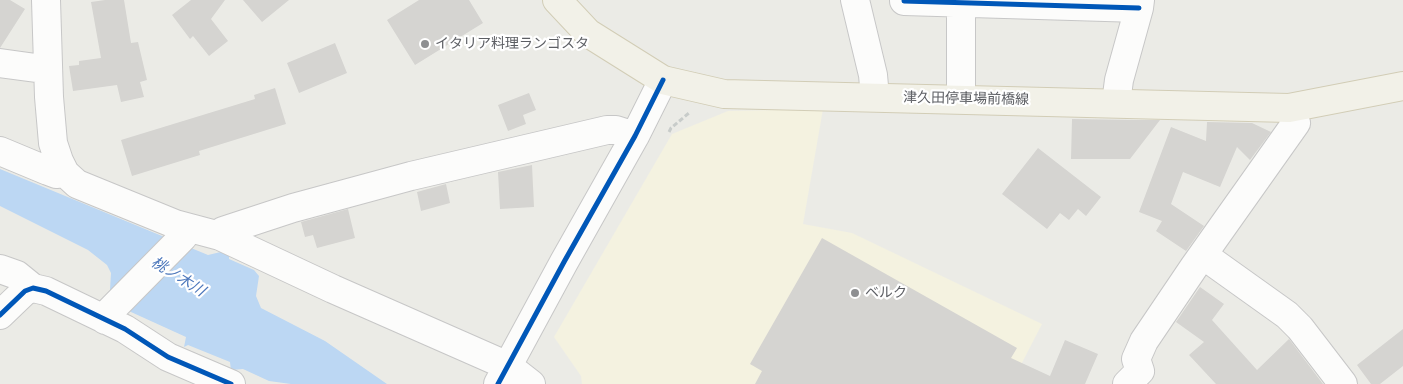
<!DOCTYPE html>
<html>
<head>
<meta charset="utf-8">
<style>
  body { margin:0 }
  canvas { display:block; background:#ebebe6 }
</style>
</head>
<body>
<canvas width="1403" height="384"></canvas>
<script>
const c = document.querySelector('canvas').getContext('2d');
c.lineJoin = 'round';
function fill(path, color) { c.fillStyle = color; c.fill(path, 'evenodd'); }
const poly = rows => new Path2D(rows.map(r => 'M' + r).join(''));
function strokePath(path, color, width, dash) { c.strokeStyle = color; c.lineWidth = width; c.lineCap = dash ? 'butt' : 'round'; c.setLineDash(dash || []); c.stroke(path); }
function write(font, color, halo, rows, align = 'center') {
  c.font = font + ' "Fira Sans Condensed","Noto Sans JP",sans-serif'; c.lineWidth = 4.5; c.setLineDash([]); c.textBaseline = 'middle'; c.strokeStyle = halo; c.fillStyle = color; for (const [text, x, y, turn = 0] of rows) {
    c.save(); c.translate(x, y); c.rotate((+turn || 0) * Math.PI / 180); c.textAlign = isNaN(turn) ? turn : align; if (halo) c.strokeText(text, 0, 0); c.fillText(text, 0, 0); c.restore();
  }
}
fill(poly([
  [823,109,803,224,852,233,1042,324,1011,384,582,384,581,376,554,337,672,134,728,111]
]), '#f4f2e0');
fill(poly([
  [0,169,208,255,229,250,229,259,254,270,259,276,256,296,261,308,325,341,387,384,291,384,269,381,243,369,231,370,230,362,188,345,184,347,186,337,131,312,114,301,110,290,111,273,107,265,88,250,0,206]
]), '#bcd7f3');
fill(poly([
  [0,0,10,0,25,9,0,48],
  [105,0,124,0,131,43,138,42,147,80,140,82,144,97,121,102,117,85,73,91,69,66,79,65,79,61,101,58,91,2],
  [191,0,225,0,211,19,228,41,209,56,193,36,190,39,172,15],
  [243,0,289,0,262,22],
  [419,0,469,0,483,23,415,65,387,20],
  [335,43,347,73,299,93,287,63],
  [275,88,286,124,199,151,200,155,132,176,121,140,255,99,254,95],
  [529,93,536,110,523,115,526,124,508,131,498,105],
  [1072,119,1136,120,1160,120,1130,159,1071,159],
  [1207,122,1252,123,1271,132,1250,160,1237,147,1220,187,1183,172,1171,204,1204,226,1186,251,1156,231,1162,221,1139,212,1171,127,1206,141],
  [1038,148,1101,197,1086,216,1078,209,1069,220,1060,213,1047,229,1002,194],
  [532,165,534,207,500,209,498,172],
  [446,184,450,203,421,211,417,192],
  [348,209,355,238,317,248,313,235,305,237,301,222],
  [822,238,1017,348,1011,358,1050,376,1065,340,1098,354,1085,384,755,384,762,371,750,364],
  [1200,287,1224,304,1212,320,1257,370,1289,339,1323,384,1216,384,1189,355,1204,342,1176,322],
  [1403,329,1403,366,1380,384,1371,384,1357,365]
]), '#d5d4d1');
const minor = poly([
  [46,0,49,97,53,143,59,161,65,173,77,184,175,224,220,236,333,289,508,366,531,384],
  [855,0,873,75,875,97],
  [961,0,961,99],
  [904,1,1139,8],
  [0,63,36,68,48,66],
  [1116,103,1119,80,1139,8,1140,0],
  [0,151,48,171,56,174,65,173],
  [220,236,223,231,229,229,293,208,411,176,607,130,616,130,635,136],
  [1203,255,1287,315,1300,328,1343,384],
  [0,269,17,275,33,288,46,291,125,329,168,357,231,384],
  [0,315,25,291,33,288],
  [105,320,111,310,183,237,187,228],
  [498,384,564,262,635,136,663,80],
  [1127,384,1140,371,1136,359,1144,341,1194,267,1296,123,1289,108]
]);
const major = poly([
  [557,0,588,33,663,80,724,94,1289,108,1403,86]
]);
strokePath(minor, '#c7c7c7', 30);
strokePath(major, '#d2cdb6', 30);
strokePath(poly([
  [669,132,671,128,689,113]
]), '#c8ccca', 3, [5, 2.5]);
strokePath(minor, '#fcfcfb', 28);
strokePath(major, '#f2f1e8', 28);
strokePath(poly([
  [904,1,1139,8],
  [0,315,25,291,33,288,46,291,125,329,168,357,231,384],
  [498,384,564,262,635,136,663,80]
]), '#0057b8', 5);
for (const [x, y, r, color] of [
  [425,44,5,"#8e8f91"],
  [855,293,5,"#8e8f91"]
]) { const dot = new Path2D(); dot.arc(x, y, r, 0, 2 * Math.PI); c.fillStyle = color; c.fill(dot); strokePath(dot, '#fff', 2); }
write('14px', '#5c5e63', '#fff', [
  ["イタリア料理ランゴスタ",435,44],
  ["ベルク",865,293]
], 'left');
write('14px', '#5c5e63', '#fff', [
  ["津久田停車場前橋線",966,99,1]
]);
write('italic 15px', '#4c77bb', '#fff', [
  ["桃ノ木川",178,277,32]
]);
</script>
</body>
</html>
